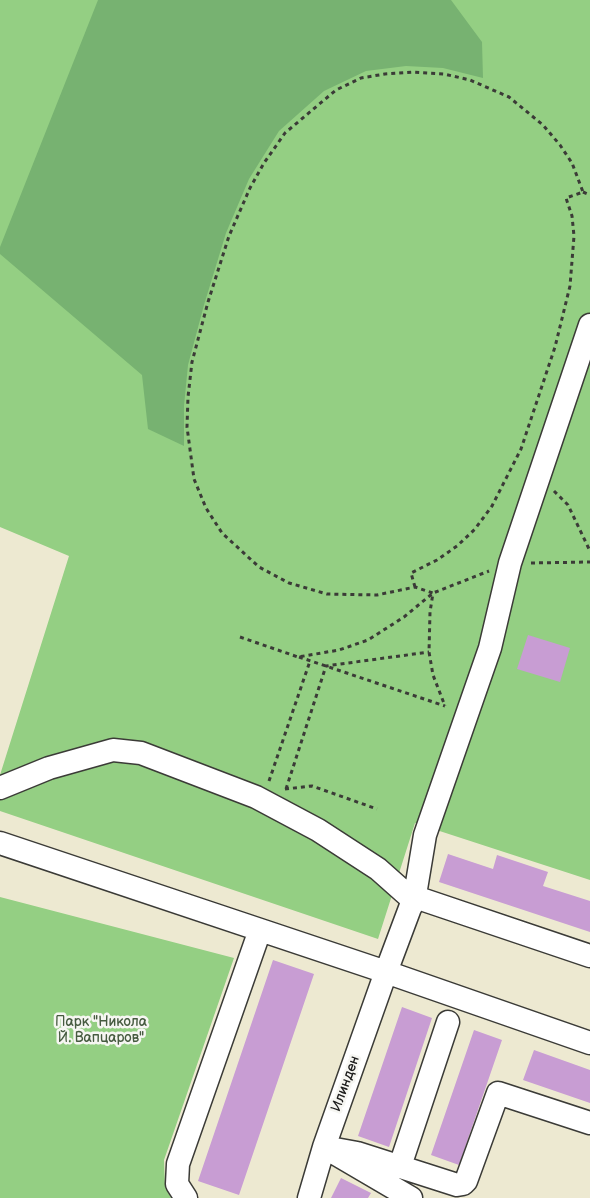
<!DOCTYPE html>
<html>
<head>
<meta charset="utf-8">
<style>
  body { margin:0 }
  canvas { display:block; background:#ede9d1 }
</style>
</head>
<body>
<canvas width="590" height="1198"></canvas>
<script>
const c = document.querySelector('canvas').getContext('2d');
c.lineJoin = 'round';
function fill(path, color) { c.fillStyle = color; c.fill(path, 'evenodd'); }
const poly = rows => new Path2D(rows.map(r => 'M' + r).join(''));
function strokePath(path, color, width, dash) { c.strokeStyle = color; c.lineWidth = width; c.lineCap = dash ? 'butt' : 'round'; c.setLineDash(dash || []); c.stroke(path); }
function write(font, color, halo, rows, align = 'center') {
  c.font = font + ' "Balsamiq Sans",sans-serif'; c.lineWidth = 5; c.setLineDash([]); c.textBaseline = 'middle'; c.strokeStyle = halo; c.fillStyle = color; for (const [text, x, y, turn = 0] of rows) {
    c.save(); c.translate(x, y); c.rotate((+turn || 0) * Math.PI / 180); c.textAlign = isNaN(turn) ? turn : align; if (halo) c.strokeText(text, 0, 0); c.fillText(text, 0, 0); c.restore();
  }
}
fill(poly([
  [0,0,590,0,590,880,415,823,378,939,0,811,0,775,69,556,0,527],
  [0,897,234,958,164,1160,165,1186,171,1198,0,1198]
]), '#94cf83');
fill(poly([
  [98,0,451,0,482,42,483,78,443,68,406,66,366,71,324,91,279,131,249,179,226,233,204,305,188,365,184,406,184,446,148,429,142,375,0,254,0,247]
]), '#77b271');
fill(poly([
  [528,635,570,648,560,682,517,669],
  [448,854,493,869,497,855,548,872,543,886,590,901,590,932,439,882],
  [273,960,314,974,239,1195,198,1181],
  [402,1007,432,1018,389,1147,358,1136],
  [474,1030,502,1040,459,1165,431,1155],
  [534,1050,590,1070,590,1103,523,1080],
  [341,1178,371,1193,368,1198,331,1198]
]), '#c89dd3');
const minor = poly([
  [0,788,49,768,113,750,141,753,256,797,318,830,378,869,414,901],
  [0,843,386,972,410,908,414,901,421,899,590,956],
  [414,901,425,835,490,648,510,563,590,325],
  [400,1166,448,1022],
  [186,1198,177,1184,178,1164,260,930],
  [309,1198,324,1147,386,972,590,1043],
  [411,1198,324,1147,357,1153,457,1185,463,1184,466,1181,498,1093,590,1123]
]);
strokePath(minor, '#3b3b37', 25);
strokePath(poly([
  [583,192,590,195],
  [554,491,568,505,590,551],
  [531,563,590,562],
  [415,587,411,573,437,560,457,546,475,529,492,506,521,449,555,347,570,286,574,236,572,216,566,198,583,192,572,163,560,145,543,125,509,97,470,80,444,74,413,72,385,74,361,78,336,90,285,133,264,163,250,188,229,236,208,302,192,362,188,397,187,427,194,479,206,508,222,533,259,567,289,583,327,594,377,595,415,587,433,593,430,612,429,652,433,675,445,706],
  [240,637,298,657,339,650,368,640,404,617,433,593,489,571],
  [299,657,445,706],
  [269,781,310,661],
  [285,789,312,786,377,809],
  [286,789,326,666,429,652]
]), '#3b3b37', 3, [4, 4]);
strokePath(minor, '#fff', 22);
write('14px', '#465b40', '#f6f6f2', [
  ["Парк \"Никола",101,1022],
  ["Й. Вапцаров\"",101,1038]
]);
write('14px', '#1c1c1c', '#f6f6f2', [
  ["Илинден",346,1084,-70]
]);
</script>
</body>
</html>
